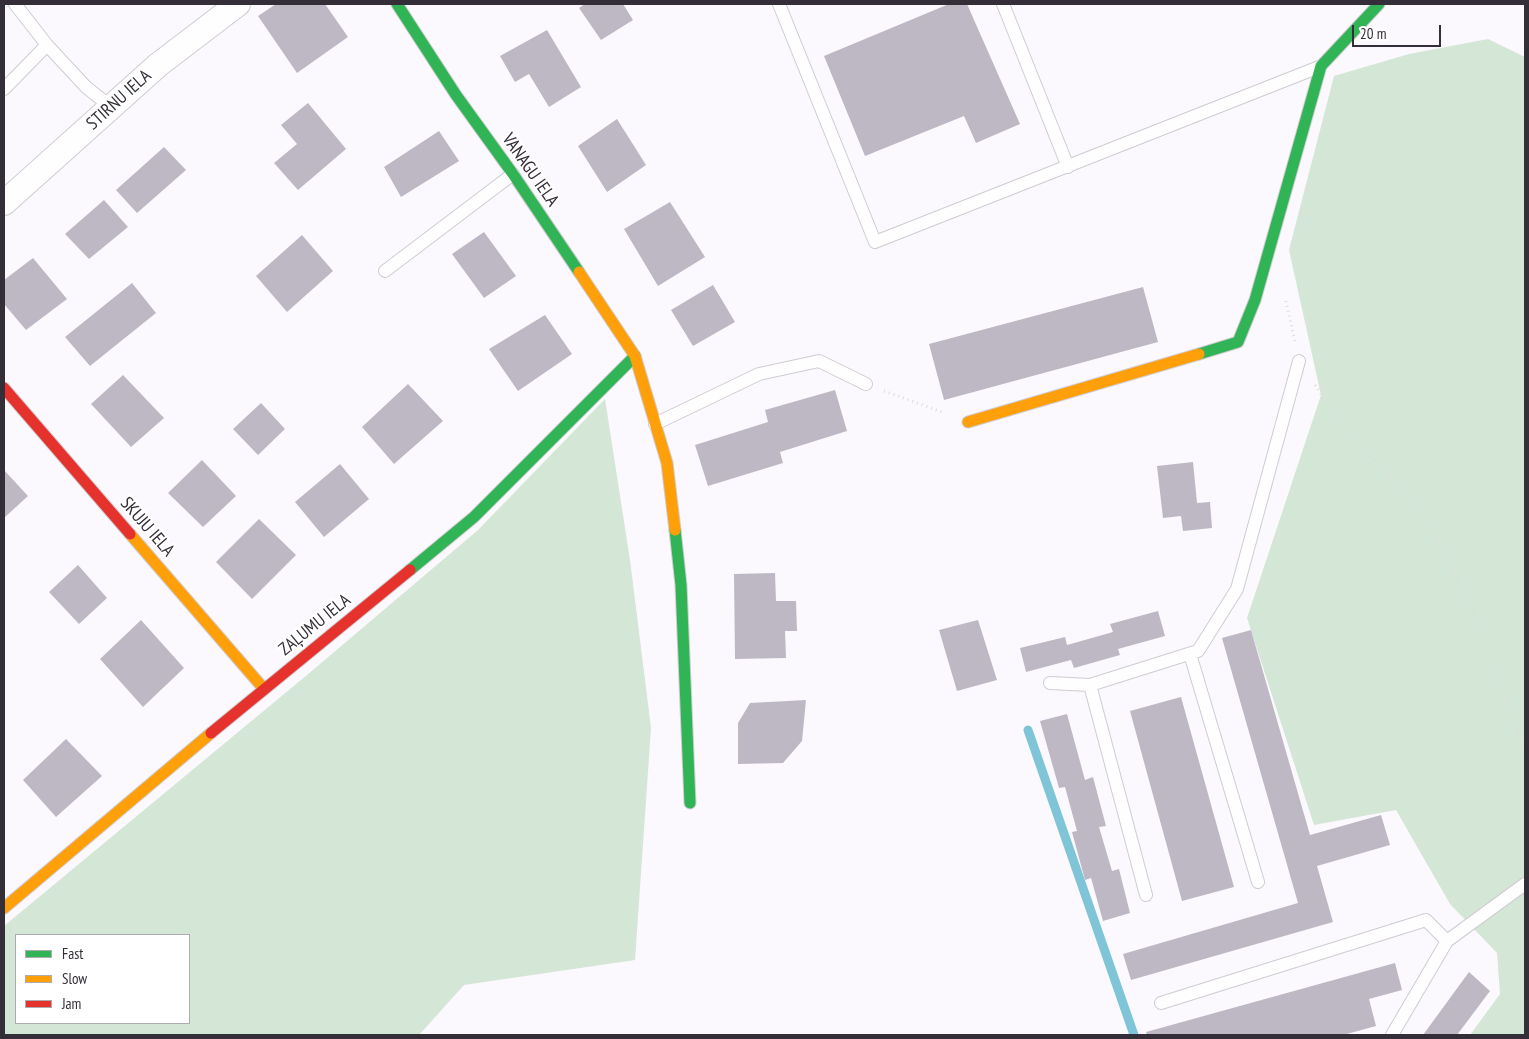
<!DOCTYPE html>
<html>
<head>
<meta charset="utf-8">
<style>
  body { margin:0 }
  #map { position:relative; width:1529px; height:1039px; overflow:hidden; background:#fbf9fd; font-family:"PT Sans Narrow",sans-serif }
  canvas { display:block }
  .frame { position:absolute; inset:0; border:5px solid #332e37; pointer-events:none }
  .legend { position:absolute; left:15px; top:934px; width:175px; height:90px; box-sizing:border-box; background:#fff; border:1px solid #adabaf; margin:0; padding:6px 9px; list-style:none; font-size:15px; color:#332e37 }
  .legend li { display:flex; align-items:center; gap:10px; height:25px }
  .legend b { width:25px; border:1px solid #adabaf }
  .scale { position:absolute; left:1352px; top:25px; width:89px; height:22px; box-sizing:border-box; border:2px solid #332e37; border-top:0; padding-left:6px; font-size:15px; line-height:18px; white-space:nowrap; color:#332e37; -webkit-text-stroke:4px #fff; paint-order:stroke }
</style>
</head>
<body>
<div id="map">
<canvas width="1529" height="1039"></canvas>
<div class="frame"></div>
<ul class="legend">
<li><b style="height:6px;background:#30b455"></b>Fast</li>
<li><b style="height:6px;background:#ff9f0a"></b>Slow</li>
<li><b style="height:6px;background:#e5322d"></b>Jam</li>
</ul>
<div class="scale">20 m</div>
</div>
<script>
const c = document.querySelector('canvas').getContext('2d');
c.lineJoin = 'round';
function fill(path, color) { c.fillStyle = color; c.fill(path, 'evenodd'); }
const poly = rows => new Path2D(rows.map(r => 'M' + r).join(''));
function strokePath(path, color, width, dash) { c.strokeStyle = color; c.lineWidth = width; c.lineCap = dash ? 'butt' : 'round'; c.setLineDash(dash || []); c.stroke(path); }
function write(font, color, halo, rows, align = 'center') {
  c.font = font + ' "PT Sans Narrow",sans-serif'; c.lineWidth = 4.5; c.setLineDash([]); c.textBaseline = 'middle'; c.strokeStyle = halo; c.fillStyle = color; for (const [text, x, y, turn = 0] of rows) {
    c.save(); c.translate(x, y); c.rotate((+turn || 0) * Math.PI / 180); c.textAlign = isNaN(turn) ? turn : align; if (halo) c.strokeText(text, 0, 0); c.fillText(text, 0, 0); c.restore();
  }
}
fill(poly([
  [1488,39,1525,57,1525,1035,1470,1035,1500,994,1497,953,1450,904,1396,810,1314,825,1247,618,1321,395,1289,250,1334,76,1409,54],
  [605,399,630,560,651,728,635,960,464,985,419,1035,4,1035,4,926,307,675,478,530],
  [16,935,189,935,189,1023,16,1023]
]), '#d4e6d5');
strokePath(poly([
  [1028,730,1134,1035]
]), '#80c5d7', 9);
fill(poly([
  [276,4,325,4,348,37,297,73,258,16],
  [585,4,623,4,633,20,601,40,579,8],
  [949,4,967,4,1020,124,976,143,964,116,865,156,824,56],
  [547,30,581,87,549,107,529,74,515,82,500,56],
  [308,103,346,149,298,190,274,163,297,144,281,125],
  [617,119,646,165,607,192,578,146],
  [439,131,459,161,401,197,384,167],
  [164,147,186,170,137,213,116,190],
  [104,200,128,227,89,259,65,234],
  [670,202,705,257,658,286,624,229],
  [484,232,516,276,484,298,452,254],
  [302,235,333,271,287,312,256,276],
  [33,258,67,299,26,330,4,304,4,280],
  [132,283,156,313,90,366,65,337],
  [713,285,735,322,693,346,671,310],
  [1143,287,1158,342,944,400,929,344],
  [545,315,572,354,518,391,489,349],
  [123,375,164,418,131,447,91,404],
  [408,384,443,421,394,464,362,427],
  [835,390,847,431,780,452,783,463,708,486,695,445,768,422,765,410],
  [261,403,285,429,258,455,233,429],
  [202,460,236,496,203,527,168,493],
  [1193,462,1197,503,1210,502,1212,528,1183,531,1181,516,1163,518,1157,466],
  [340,464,369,499,324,537,295,502],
  [4,470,28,496,4,518],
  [259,519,296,555,252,599,216,562],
  [78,565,107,598,79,624,49,592],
  [775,573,776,601,796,601,797,631,785,631,786,658,735,659,734,574],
  [1158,611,1165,636,1118,649,1120,655,1074,668,1071,660,1026,672,1020,648,1065,637,1067,645,1113,632,1110,624],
  [141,620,184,668,143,707,100,659],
  [978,620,997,680,957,691,939,630],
  [1251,630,1310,835,1381,815,1390,845,1317,866,1333,922,1131,980,1123,954,1298,903,1222,638],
  [1181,697,1234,887,1182,901,1130,711],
  [806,700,802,741,783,763,738,764,738,723,750,703],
  [1067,714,1085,780,1093,777,1106,826,1099,827,1112,871,1119,869,1130,913,1103,921,1091,878,1085,880,1072,832,1077,831,1065,787,1059,788,1040,721],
  [66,739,102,776,56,817,23,780],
  [1395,963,1402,990,1369,999,1376,1026,1343,1035,1147,1035,1146,1032],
  [1469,972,1490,991,1457,1035,1423,1035]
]), '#beb8c5');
const lane = poly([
  [15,4,47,45],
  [779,4,875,242,1319,67],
  [1003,4,1068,167],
  [4,89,47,45,86,87,111,107],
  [385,271,513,174],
  [655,424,759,374,819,361,866,384],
  [1190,654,1258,882],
  [1050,683,1090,685,1198,651,1237,589,1299,361],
  [1090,685,1146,895],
  [1161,1003,1426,920,1447,941],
  [1392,1035,1447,941,1525,884]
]);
const street = poly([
  [4,203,158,65,238,4]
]);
const fast = poly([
  [397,4,456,95,513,174,579,272],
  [1199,354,1238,342,1255,300,1321,66,1379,4],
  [675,530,681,585,690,803],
  [410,570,474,517,635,356]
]);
const slow = poly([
  [579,272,635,356,667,463,675,530],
  [968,422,1199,354],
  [130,534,264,689],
  [4,908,211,733]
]);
const jam = poly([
  [4,388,130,534],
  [211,733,410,570]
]);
strokePath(lane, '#cfccd2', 14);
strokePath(street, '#cfccd2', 26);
strokePath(fast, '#cfccd2', 13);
strokePath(slow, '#cfccd2', 13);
strokePath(jam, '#cfccd2', 13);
strokePath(poly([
  [1286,301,1295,342],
  [1315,385,1339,420,1429,521,1487,642,1525,753],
  [884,391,942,412]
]), '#dcdcde', 3, [1, 4]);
strokePath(lane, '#fefeff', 12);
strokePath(street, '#fefeff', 24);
strokePath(fast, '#30b455', 11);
strokePath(slow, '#ff9f0a', 11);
strokePath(jam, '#e5322d', 11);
write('18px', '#332e37', '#fff', [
  ["STIRNU IELA",119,100,-42],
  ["VANAGU IELA",530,170,55],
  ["SKUJU IELA",147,527,49],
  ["ZAĻUMU IELA",315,625,-39]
]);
</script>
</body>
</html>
